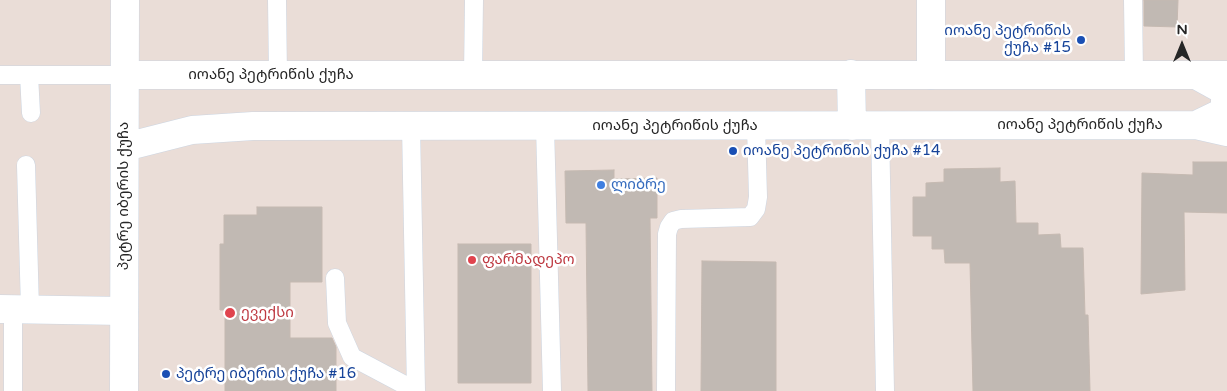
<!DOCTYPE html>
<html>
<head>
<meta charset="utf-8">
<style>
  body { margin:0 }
  #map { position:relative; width:1227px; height:391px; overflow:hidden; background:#eaddd7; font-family:"Varela Round",sans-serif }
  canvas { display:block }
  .north { position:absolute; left:1157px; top:20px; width:50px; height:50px; -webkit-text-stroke:4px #fff; paint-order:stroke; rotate:0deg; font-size:14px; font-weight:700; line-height:20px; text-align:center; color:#262626 }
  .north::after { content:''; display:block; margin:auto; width:18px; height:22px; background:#262626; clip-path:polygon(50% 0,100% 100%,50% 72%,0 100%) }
</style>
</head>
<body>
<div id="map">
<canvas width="1227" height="391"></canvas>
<div class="north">N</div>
</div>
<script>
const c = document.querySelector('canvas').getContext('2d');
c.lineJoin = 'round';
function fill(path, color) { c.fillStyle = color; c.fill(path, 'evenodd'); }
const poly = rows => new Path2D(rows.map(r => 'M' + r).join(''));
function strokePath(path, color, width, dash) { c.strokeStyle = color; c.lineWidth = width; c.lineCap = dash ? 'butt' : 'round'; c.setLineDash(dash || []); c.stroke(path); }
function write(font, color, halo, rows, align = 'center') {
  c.font = font + ' "Varela Round","Noto Sans Georgian",sans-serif'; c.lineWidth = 5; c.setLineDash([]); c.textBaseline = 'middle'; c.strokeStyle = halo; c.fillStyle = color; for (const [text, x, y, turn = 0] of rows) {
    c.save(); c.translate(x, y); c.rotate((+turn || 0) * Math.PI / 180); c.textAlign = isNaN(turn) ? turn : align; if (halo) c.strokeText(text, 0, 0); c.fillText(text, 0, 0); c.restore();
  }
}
const building = poly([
  [1144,0,1178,0,1177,27,1144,26,1144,0],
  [1193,162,1227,162,1227,213,1184,212,1185,290,1141,294,1142,173,1193,175,1193,162],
  [1000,168,1000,182,1015,181,1016,223,1038,223,1038,235,1060,234,1061,248,1083,248,1085,315,1088,315,1090,391,973,391,970,263,945,263,944,249,932,249,932,236,913,236,913,197,926,197,926,183,944,182,944,169,1000,168],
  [614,170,614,179,657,178,657,218,650,218,652,391,588,391,586,223,566,223,565,171,614,170],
  [257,207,322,207,322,282,290,282,290,338,332,338,336,347,336,391,225,391,225,310,220,310,220,244,224,244,224,215,257,215,257,207],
  [458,244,531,244,531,383,458,383,458,244],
  [702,261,776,262,776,391,701,391,702,261]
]);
fill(building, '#c1b9b3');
strokePath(building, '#c5b9b1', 1);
const lane = poly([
  [277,0,278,75],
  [1133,0,1134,73],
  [0,75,125,75],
  [29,75,31,113],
  [473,75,474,0],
  [411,125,416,391],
  [545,126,552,391],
  [880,126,885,391],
  [26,165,30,309],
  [335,278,337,323,352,357,416,391],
  [13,309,13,391],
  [666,391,667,234,669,227,673,221,681,219,750,217,756,209,758,197,756,126]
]);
const street = poly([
  [931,75,931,0],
  [0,309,124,311]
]);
const secondary = poly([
  [851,74,852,126],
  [125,75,1227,75],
  [1196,75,1225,91,1225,111,1196,125],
  [125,147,192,130,253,126,1196,125,1227,132],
  [124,391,125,0]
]);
strokePath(lane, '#ccd5e1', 19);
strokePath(street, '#ccd5e1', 29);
strokePath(secondary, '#ccd5e1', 29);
strokePath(lane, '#fff', 18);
strokePath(street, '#fff', 28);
strokePath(secondary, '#fff', 28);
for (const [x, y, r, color] of [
  [1081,40,5,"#1a4fb4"],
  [733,151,5,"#1a4fb4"],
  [601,185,5,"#3f7fe0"],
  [472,260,5,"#e0444e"],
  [230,313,6,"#e0444e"],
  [166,374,5,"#1a4fb4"]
]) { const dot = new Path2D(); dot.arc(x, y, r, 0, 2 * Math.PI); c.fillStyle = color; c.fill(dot); strokePath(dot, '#fff', 2); }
write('15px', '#164399', '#fff', [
  ["იოანე პეტრიწის",1071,31,"right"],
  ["ქუჩა #15",1071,48,"right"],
  ["იოანე პეტრიწის ქუჩა #14",743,151],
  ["პეტრე იბერის ქუჩა #16",176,374]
], 'left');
write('15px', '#262626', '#fff', [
  ["იოანე პეტრიწის ქუჩა",271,75],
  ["იოანე პეტრიწის ქუჩა",1080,125],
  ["იოანე პეტრიწის ქუჩა",675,126],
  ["პეტრე იბერის ქუჩა",124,196,-90]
]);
write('15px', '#366cbe', '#fff', [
  ["ლიბრე",611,185]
], 'left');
write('15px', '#be3a42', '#fff', [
  ["ფარმადეპო",482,260],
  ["ევექსი",241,313]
], 'left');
</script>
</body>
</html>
